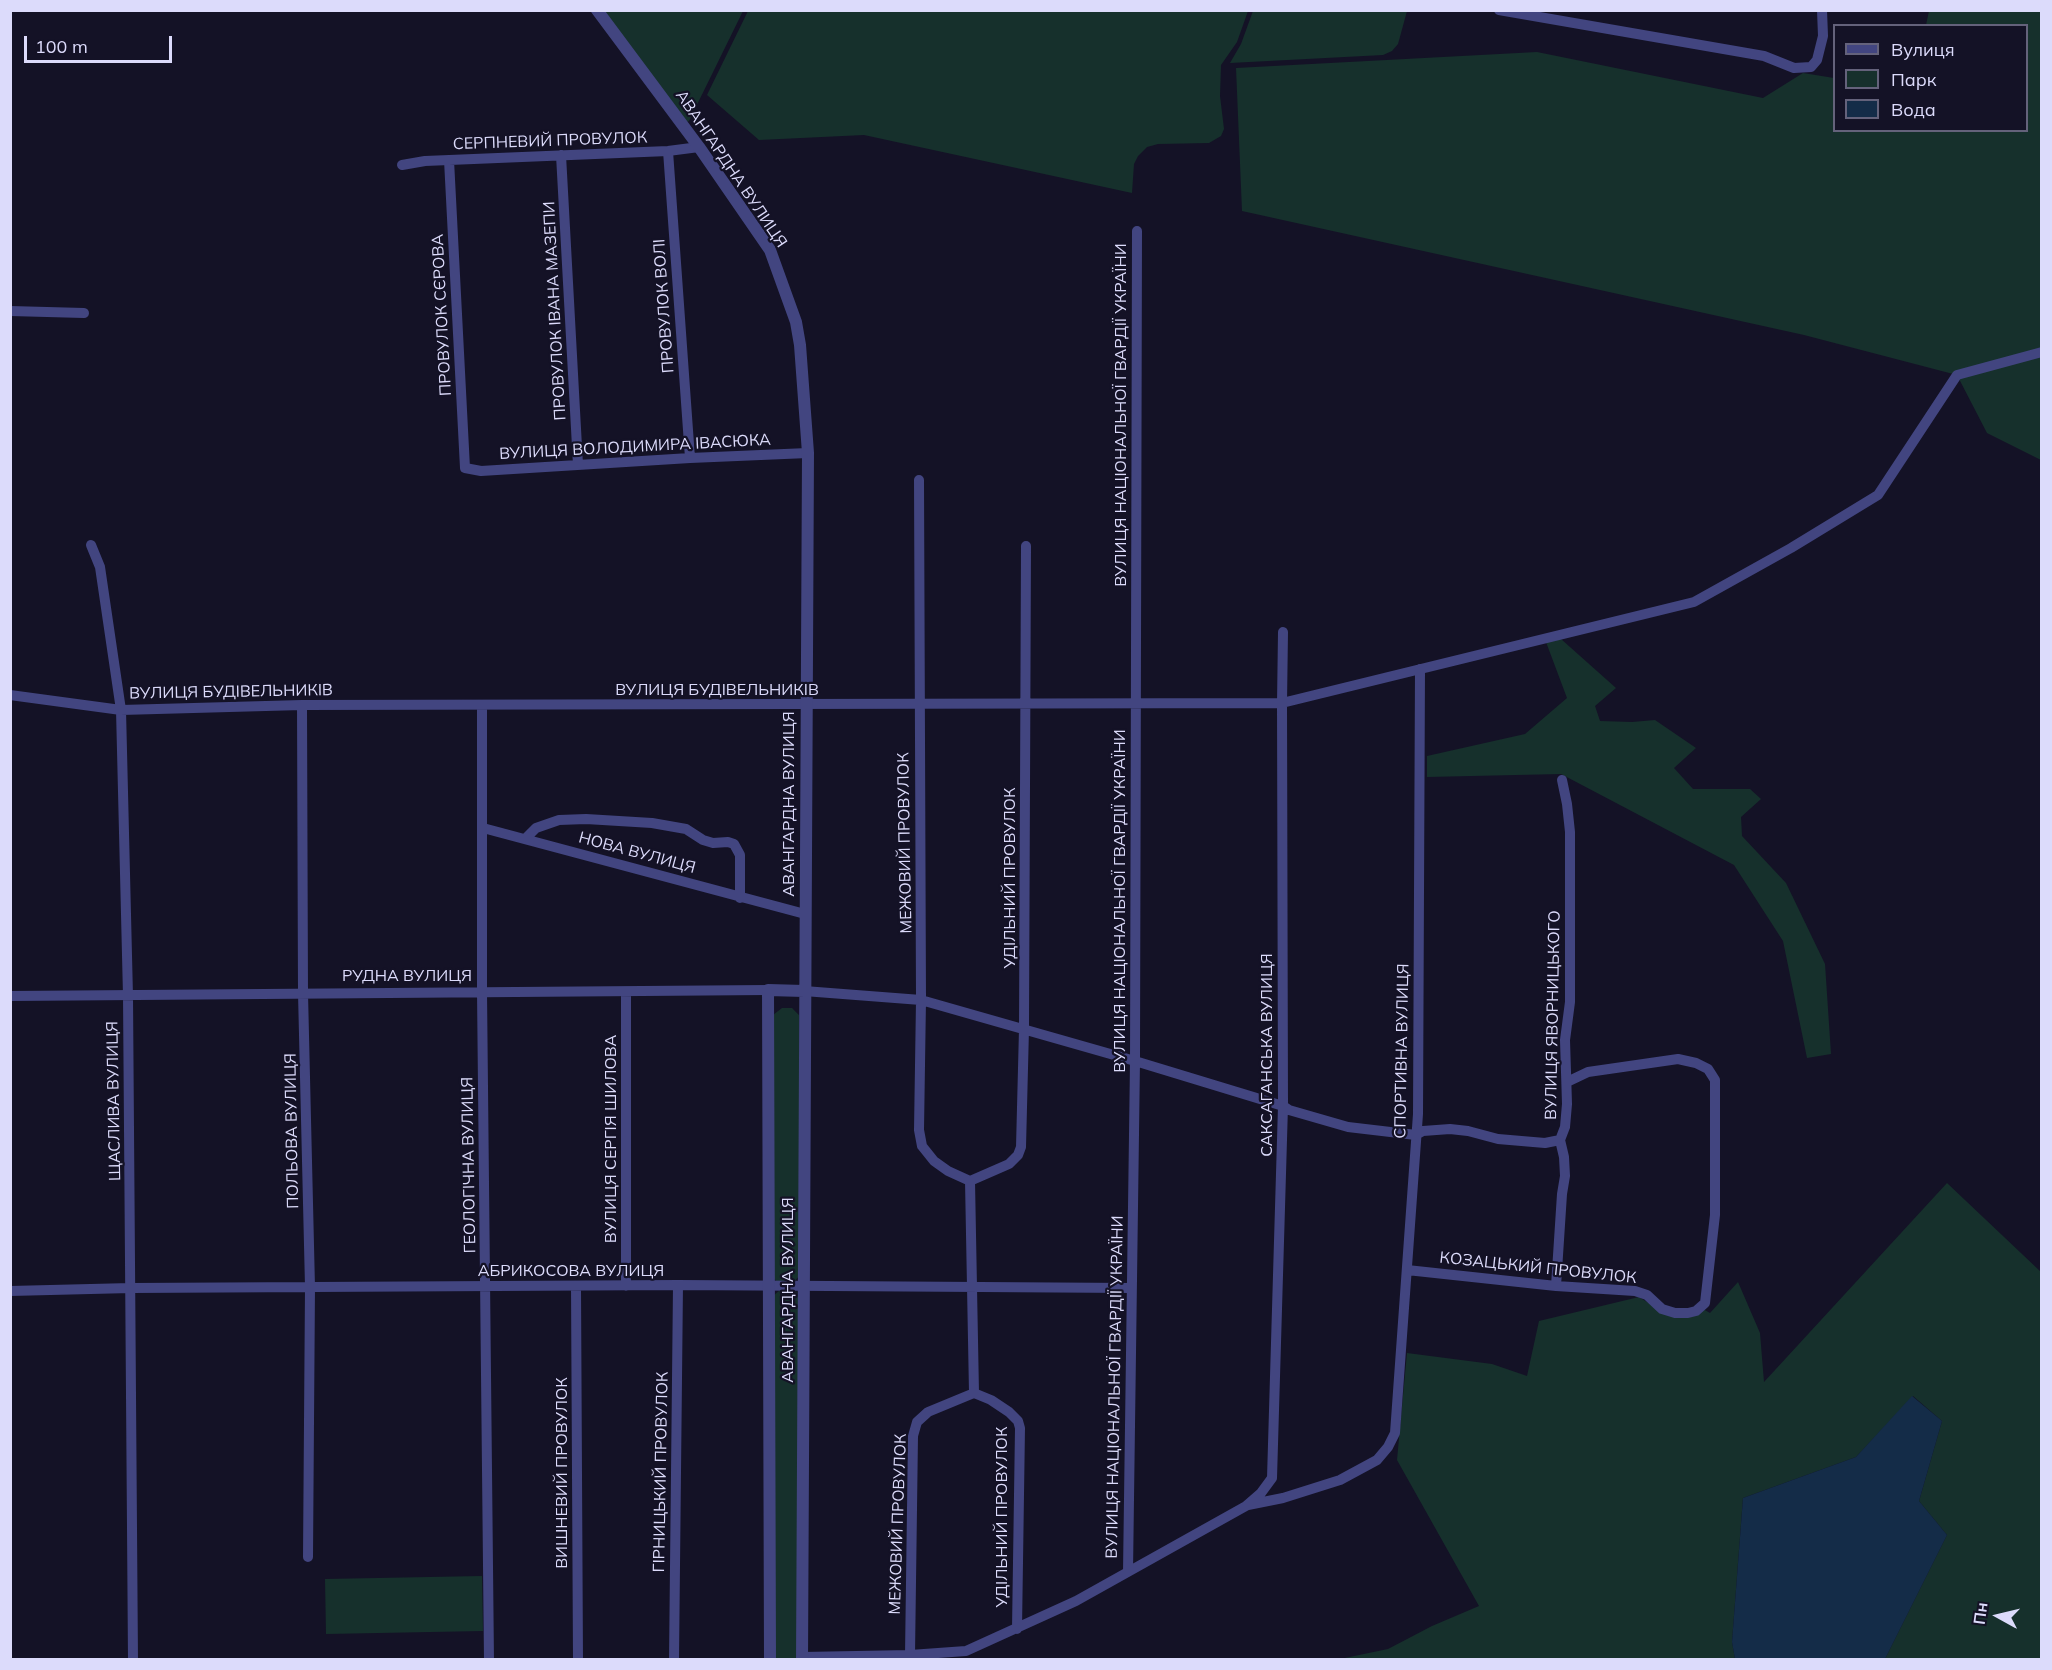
<!DOCTYPE html>
<html>
<head>
<meta charset="utf-8">
<style>
  body { margin:0 }
  #map { position:relative; width:2052px; height:1670px; overflow:hidden; background:#141226; font-family:Mulish,sans-serif }
  canvas { display:block }
  .frame { position:absolute; inset:0; border:12px solid #dcdbfb; pointer-events:none }
  .legend { position:absolute; left:1833px; top:24px; width:195px; height:108px; box-sizing:border-box; background:#141226; border:2px solid #64627b; margin:0; padding:8px 10px; list-style:none; font-size:18px; color:#dcdbfb }
  .legend li { display:flex; align-items:center; gap:12px; height:30px }
  .legend b { width:30px; border:2px solid #64627b }
  .north { position:absolute; left:1968px; top:1586px; width:60px; height:60px; -webkit-text-stroke:4px #141226; paint-order:stroke; rotate:278deg; font-size:16px; font-weight:700; line-height:24px; text-align:center; color:#dcdbfb }
  .north::after { content:''; display:block; margin:auto; width:21px; height:27px; background:#dcdbfb; clip-path:polygon(50% 0,100% 100%,50% 72%,0 100%) }
  .scale { position:absolute; left:24px; top:36px; width:148px; height:27px; box-sizing:border-box; border:3px solid #dcdbfb; border-top:0; padding-left:8px; font-size:18px; line-height:21px; white-space:nowrap; color:#dcdbfb; -webkit-text-stroke:4px #141226; paint-order:stroke }
</style>
</head>
<body>
<div id="map">
<canvas width="2052" height="1670"></canvas>
<div class="frame"></div>
<ul class="legend">
<li><b style="height:8px;background:#424580"></b>Вулиця</li>
<li><b style="height:16px;background:#16302c"></b>Парк</li>
<li><b style="height:16px;background:#142c48"></b>Вода</li>
</ul>
<div class="north">Пн</div>
<div class="scale">100 m</div>
</div>
<script>
const c = document.querySelector('canvas').getContext('2d');
c.lineJoin = 'round';
function fill(path, color) { c.fillStyle = color; c.fill(path, 'evenodd'); }
const poly = rows => new Path2D(rows.map(r => 'M' + r).join(''));
function strokePath(path, color, width, dash) { c.strokeStyle = color; c.lineWidth = width; c.lineCap = dash ? 'butt' : 'round'; c.setLineDash(dash || []); c.stroke(path); }
function write(font, color, halo, rows, align = 'center') {
  c.font = font + ' Mulish,sans-serif'; c.lineWidth = 4.5; c.setLineDash([]); c.textBaseline = 'middle'; c.strokeStyle = halo; c.fillStyle = color; for (const [text, x, y, turn = 0] of rows) {
    c.save(); c.translate(x, y); c.rotate((+turn || 0) * Math.PI / 180); c.textAlign = isNaN(turn) ? turn : align; if (halo) c.strokeText(text, 0, 0); c.fillText(text, 0, 0); c.restore();
  }
}
fill(poly([
  [604,11,743,11,689,121,687,122],
  [748,11,748,10,1248,11,1237,42,1221,65,1220,96,1224,129,1221,136,1209,143,1158,144,1147,147,1138,156,1134,164,1132,193,864,135,759,140,707,95],
  [1253,11,1253,10,1407,11,1398,44,1392,51,1383,55,1230,63,1241,44],
  [1929,11,2041,11,2041,460,1987,433,1957,375,1804,335,1242,211,1236,68,1537,52,1763,98,1803,73,1834,78,1834,130,2026,130,2026,26,1926,25],
  [1561,639,1616,688,1595,706,1600,721,1632,722,1655,720,1696,748,1674,768,1693,789,1750,789,1761,799,1741,817,1742,836,1786,883,1825,964,1831,1054,1807,1058,1783,941,1734,865,1561,774,1427,777,1427,756,1525,734,1567,698,1546,642],
  [782,1008,792,1008,799,1015,800,1275,794,1282,779,1283,774,1279,773,1015],
  [1947,1183,2041,1272,2041,1659,1885,1659,1947,1535,1919,1501,1942,1421,1913,1396,1856,1457,1743,1498,1732,1642,1735,1659,1335,1660,1388,1649,1432,1626,1479,1606,1397,1460,1407,1353,1492,1364,1527,1376,1539,1321,1639,1297,1658,1309,1703,1309,1710,1313,1738,1282,1760,1333,1764,1382],
  [779,1291,795,1291,799,1295,797,1659,772,1660,774,1295],
  [482,1576,483,1631,326,1634,325,1579]
]), '#16302c');
fill(poly([
  [1912,1396,1942,1421,1919,1501,1947,1535,1885,1659,1735,1659,1732,1642,1743,1498,1856,1457]
]), '#142c48');
strokePath(poly([
  [1499,10,1764,56,1794,68,1811,67,1817,60,1823,36,1822,10],
  [668,151,690,458],
  [561,155,578,465],
  [449,160,465,468,481,471,690,458,808,453],
  [402,165,425,161,668,151,699,147],
  [10,311,84,313],
  [919,480,921,1000,919,1130,922,1146,934,1161,948,1171,970,1181],
  [91,545,100,567,121,710,128,996,133,1660],
  [10,695,121,710,302,705,1282,703,1694,602,1791,548,1878,495,1957,375,2042,352],
  [302,705,303,993,310,1287,308,1557],
  [482,706,482,992,489,1660],
  [483,828,805,914],
  [526,838,536,828,559,820,586,819,652,823,686,829,703,840,713,843,728,842,734,844,740,855,740,898],
  [804,991,921,1000,1135,1061,1283,1106,1289,1110,1348,1127,1416,1135,1423,1131,1450,1129,1468,1131,1498,1139,1545,1143,1560,1140],
  [626,992,626,1286],
  [10,996,768,990],
  [970,1181,1009,1164,1018,1155,1021,1147,1024,1029,1026,546],
  [970,1181,974,1393],
  [1407,1270,1556,1286,1635,1291,1647,1295,1662,1309,1675,1313,1688,1313,1696,1311,1705,1303,1715,1215,1715,1080,1708,1069,1696,1063,1678,1059,1588,1072,1567,1082],
  [576,1286,578,1660],
  [1556,1286,1562,1194,1565,1176,1564,1157,1560,1140,1565,1127,1567,1104,1565,1040,1570,1002,1570,832,1567,804,1562,780],
  [10,1291,131,1288,678,1285,1131,1288],
  [974,1393,991,1400,1009,1412,1018,1421,1020,1428,1017,1629],
  [1248,1505,1283,1498,1340,1480,1377,1460,1388,1447,1395,1433,1418,1114,1420,669],
  [1128,1572,1135,1061,1137,231],
  [910,1655,913,1436,917,1422,928,1412,974,1393],
  [802,1657,910,1655,966,1651,1076,1601,1246,1506,1261,1493,1272,1478,1283,1106,1282,703,1283,632],
  [674,1660,678,1285]
]), '#424580', 10);
strokePath(poly([
  [597,10,699,147,770,250,796,322,800,345,808,453,802,1660],
  [770,1660,768,990,804,991]
]), '#424580', 12);
write('16px', '#dcdbfb', '#141226', [
  ["СЕРПНЕВИЙ ПРОВУЛОК",550,141,-2],
  ["АВАНГАРДНА ВУЛИЦЯ",731,169,56],
  ["ПРОВУЛОК ВОЛІ",664,306,-94],
  ["ПРОВУЛОК ІВАНА МАЗЕПИ",555,311,-93],
  ["ПРОВУЛОК СЄРОВА",442,315,-93],
  ["ВУЛИЦЯ НАЦІОНАЛЬНОЇ ГВАРДІЇ УКРАЇНИ",1121,415,-90],
  ["ВУЛИЦЯ ВОЛОДИМИРА ІВАСЮКА",635,447,-3],
  ["ВУЛИЦЯ БУДІВЕЛЬНИКІВ",717,690],
  ["ВУЛИЦЯ БУДІВЕЛЬНИКІВ",231,692,-1],
  ["АВАНГАРДНА ВУЛИЦЯ",789,804,-90],
  ["МЕЖОВИЙ ПРОВУЛОК",905,843,-91],
  ["НОВА ВУЛИЦЯ",637,853,15],
  ["УДІЛЬНИЙ ПРОВУЛОК",1010,878,-90],
  ["ВУЛИЦЯ НАЦІОНАЛЬНОЇ ГВАРДІЇ УКРАЇНИ",1120,901,-90],
  ["РУДНА ВУЛИЦЯ",407,976],
  ["ВУЛИЦЯ ЯВОРНИЦЬКОГО",1553,1015,-89],
  ["СПОРТИВНА ВУЛИЦЯ",1402,1051,-89],
  ["САКСАГАНСЬКА ВУЛИЦЯ",1267,1055,-90],
  ["ЩАСЛИВА ВУЛИЦЯ",114,1101,-91],
  ["ПОЛЬОВА ВУЛИЦЯ",292,1131,-91],
  ["ВУЛИЦЯ СЕРГІЯ ШИЛОВА",611,1139,-90],
  ["ГЕОЛОГІЧНА ВУЛИЦЯ",469,1165,-91],
  ["КОЗАЦЬКИЙ ПРОВУЛОК",1538,1268,6],
  ["АБРИКОСОВА ВУЛИЦЯ",571,1271],
  ["АВАНГАРДНА ВУЛИЦЯ",788,1290,-90],
  ["ВУЛИЦЯ НАЦІОНАЛЬНОЇ ГВАРДІЇ УКРАЇНИ",1115,1387,-89],
  ["ГІРНИЦЬКИЙ ПРОВУЛОК",661,1472,-89],
  ["ВИШНЕВИЙ ПРОВУЛОК",562,1473,-90],
  ["УДІЛЬНИЙ ПРОВУЛОК",1002,1517,-90],
  ["МЕЖОВИЙ ПРОВУЛОК",898,1524,-88]
]);
</script>
</body>
</html>
